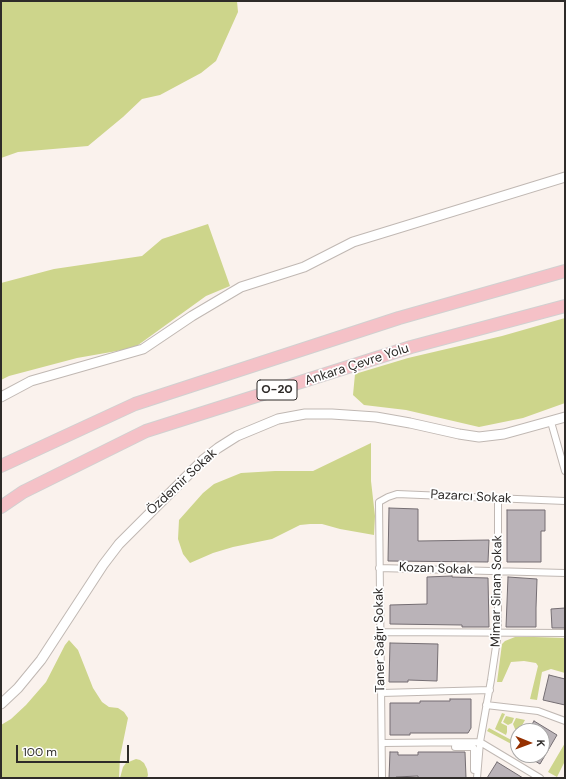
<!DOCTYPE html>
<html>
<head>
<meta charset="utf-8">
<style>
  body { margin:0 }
  #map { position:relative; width:566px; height:779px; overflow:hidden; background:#faf2ed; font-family:"DM Sans",sans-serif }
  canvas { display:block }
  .frame { position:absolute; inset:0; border:2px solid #2e2b29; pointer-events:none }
  .north { position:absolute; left:510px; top:723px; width:40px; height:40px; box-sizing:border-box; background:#fff; border:1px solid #abaaa9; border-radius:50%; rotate:91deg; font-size:11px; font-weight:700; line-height:16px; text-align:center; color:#2e2b29 }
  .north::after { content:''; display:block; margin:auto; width:14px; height:18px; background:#953000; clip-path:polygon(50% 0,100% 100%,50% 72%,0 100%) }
  .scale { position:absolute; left:16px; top:745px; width:113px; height:18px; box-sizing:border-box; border:2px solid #2e2b29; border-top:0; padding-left:5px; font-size:12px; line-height:14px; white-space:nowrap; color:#2e2b29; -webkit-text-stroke:3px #fff; paint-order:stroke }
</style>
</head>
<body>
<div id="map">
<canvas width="566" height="779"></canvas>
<div class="frame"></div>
<div class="north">K</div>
<div class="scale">100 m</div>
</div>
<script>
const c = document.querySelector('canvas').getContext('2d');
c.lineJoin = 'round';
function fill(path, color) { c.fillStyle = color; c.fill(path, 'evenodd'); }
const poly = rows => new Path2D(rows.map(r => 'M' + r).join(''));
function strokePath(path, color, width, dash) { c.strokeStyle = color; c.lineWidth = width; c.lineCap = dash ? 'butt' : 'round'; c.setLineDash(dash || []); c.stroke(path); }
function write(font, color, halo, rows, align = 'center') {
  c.font = font + ' "DM Sans",sans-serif'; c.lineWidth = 3.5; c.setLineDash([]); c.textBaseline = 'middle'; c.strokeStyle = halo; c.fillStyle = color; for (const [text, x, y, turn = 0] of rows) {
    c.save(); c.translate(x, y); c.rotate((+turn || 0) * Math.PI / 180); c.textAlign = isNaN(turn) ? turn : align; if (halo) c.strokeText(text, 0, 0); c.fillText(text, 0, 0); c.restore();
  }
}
fill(poly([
  [1,1,237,1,238,12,216,61,201,73,160,95,142,99,123,117,88,146,18,152,1,158],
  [208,224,230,286,206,296,134,348,77,358,9,376,1,380,1,283,54,269,142,256,162,239],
  [565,318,565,403,523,418,479,427,406,410,364,405,353,395,355,374,408,358,502,336],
  [371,443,371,481,375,516,374,535,340,529,322,524,310,524,300,525,272,539,233,547,213,553,190,563,183,554,178,539,179,520,203,493,214,484,241,473,275,471,313,471],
  [515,637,534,637,565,638,565,673,551,669,542,672,537,700,530,699,538,666,536,663,524,661,511,662,502,682,497,682,502,644,505,641],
  [69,640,78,650,93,688,102,702,109,707,118,708,124,712,128,718,120,757,119,778,1,778,1,725,11,719,26,705,46,682,65,645],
  [502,713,505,714,501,723,507,726,507,732,506,735,495,729],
  [506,716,514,718,512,723,508,725,503,722],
  [516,718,525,720,519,731,515,729,513,724],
  [489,728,515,742,518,738,517,747,487,731],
  [565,743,565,761,557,777,548,772],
  [136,759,140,760,144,763,147,769,148,775,147,778,120,778,123,767,126,763]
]), '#cdd58b');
const building = poly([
  [389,508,418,509,418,541,489,540,488,562,388,561,389,508],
  [507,510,545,510,545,531,541,531,541,562,507,562,507,510],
  [452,576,452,577,488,578,489,627,462,627,462,625,390,624,390,605,427,604,427,577,452,576],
  [508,577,537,579,536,608,536,627,506,627,508,577],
  [565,608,565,628,552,628,551,609,565,608],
  [390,643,438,644,437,681,408,680,408,682,389,682,390,643],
  [549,675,565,679,565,705,543,700,549,675],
  [450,699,471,699,471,728,468,733,410,733,410,735,390,735,390,703,420,703,420,701,450,701,450,699],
  [534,721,557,735,540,764,525,755,542,755,542,731,528,731,534,721],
  [390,752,398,752,398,755,418,755,418,752,465,752,466,778,418,778,418,776,396,777,396,778,389,778,390,752],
  [497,762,523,778,487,778,497,762]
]);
fill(building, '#bab3b8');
strokePath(building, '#746d72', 1);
const street = poly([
  [551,422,565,471],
  [379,568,565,573],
  [380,632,565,633],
  [381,693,490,690],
  [486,705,538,711,565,721],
  [382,743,480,742,540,778],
  [455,747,473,747,474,749,474,770],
  [382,778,379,502,388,497,397,494,565,501],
  [477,778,480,742,491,680,498,633,498,499]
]);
const secondary = poly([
  [1,397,31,381,143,349,192,316,241,287,304,267,353,242,565,177],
  [1,704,18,688,41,660,103,565,119,544,204,459,218,448,237,436,278,419,305,414,332,414,376,417,410,423,459,434,479,437,504,434,565,417]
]);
const highway = poly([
  [1,466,135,404,399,318,565,271],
  [1,507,23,492,146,431,411,347,565,306]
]);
strokePath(street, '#c0b8b3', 8);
strokePath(secondary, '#c0b8b3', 11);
strokePath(highway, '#d1d0d0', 14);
strokePath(street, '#fff', 6);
strokePath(secondary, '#fff', 9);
strokePath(highway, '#f5c1c7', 12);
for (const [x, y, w] of [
  [277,390,40]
]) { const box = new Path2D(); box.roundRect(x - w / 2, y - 10, w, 20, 3); c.fillStyle = '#fff'; c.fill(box); strokePath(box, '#2e2b29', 1); }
write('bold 12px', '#2e2b29', null, [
  ["O-20",277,390]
]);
write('13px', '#2e2b29', '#fff', [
  ["Ankara Çevre Yolu",357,365,-18],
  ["Özdemir Sokak",182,482,-43],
  ["Pazarcı Sokak",471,497,3],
  ["Kozan Sokak",436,569,2],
  ["Mimar Sinan Sokak",497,591,-89],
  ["Taner Sağır Sokak",380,640,-91]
]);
</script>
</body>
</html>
